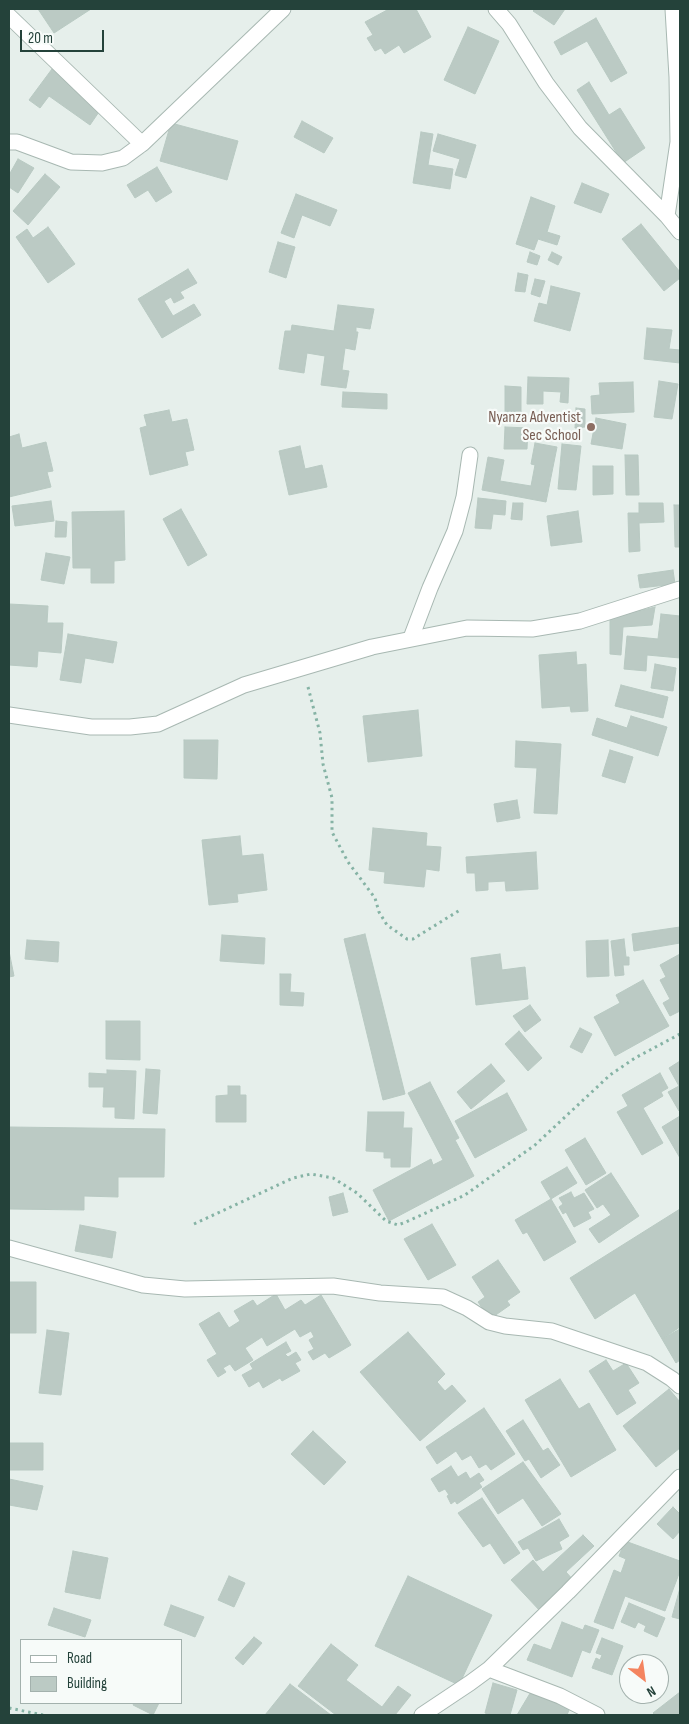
<!DOCTYPE html>
<html>
<head>
<meta charset="utf-8">
<style>
  body { margin:0 }
  #map { position:relative; width:689px; height:1724px; overflow:hidden; background:#e6efeb; font-family:"Sofia Sans Condensed",sans-serif }
  canvas { display:block }
  .frame { position:absolute; inset:0; border:10px solid #24423a; pointer-events:none }
  .legend { position:absolute; left:20px; top:1639px; width:162px; height:65px; box-sizing:border-box; background:#f7fbf9; border:1px solid #a3b1ad; margin:0; padding:6px 9px; list-style:none; font-size:15px; color:#24423a }
  .legend li { display:flex; align-items:center; gap:10px; height:25px }
  .legend b { width:25px; border:1px solid #a3b1ad }
  .north { position:absolute; left:619px; top:1654px; width:50px; height:50px; box-sizing:border-box; background:#f7fbf9; border:1px solid #a3b1ad; border-radius:50%; rotate:150deg; font-size:14px; font-weight:700; line-height:20px; text-align:center; color:#24423a }
  .north::after { content:''; display:block; margin:auto; width:18px; height:22px; background:#f4845f; clip-path:polygon(50% 0,100% 100%,50% 72%,0 100%) }
  .scale { position:absolute; left:20px; top:30px; width:84px; height:22px; box-sizing:border-box; border:2px solid #24423a; border-top:0; padding-left:6px; font-size:15px; line-height:18px; white-space:nowrap; color:#24423a; -webkit-text-stroke:4px #f7fbf9; paint-order:stroke }
</style>
</head>
<body>
<div id="map">
<canvas width="689" height="1724"></canvas>
<div class="frame"></div>
<ul class="legend">
<li><b style="height:6px;background:#fff"></b>Road</li>
<li><b style="height:14px;background:#bbcac4"></b>Building</li>
</ul>
<div class="north">N</div>
<div class="scale">20 m</div>
</div>
<script>
const c = document.querySelector('canvas').getContext('2d');
c.lineJoin = 'round';
function fill(path, color) { c.fillStyle = color; c.fill(path, 'evenodd'); }
const poly = rows => new Path2D(rows.map(r => 'M' + r).join(''));
function strokePath(path, color, width, dash) { c.strokeStyle = color; c.lineWidth = width; c.lineCap = dash ? 'butt' : 'round'; c.setLineDash(dash || []); c.stroke(path); }
function write(font, color, halo, rows, align = 'center') {
  c.font = font + ' "Sofia Sans Condensed",sans-serif'; c.lineWidth = 4.5; c.setLineDash([]); c.textBaseline = 'middle'; c.strokeStyle = halo; c.fillStyle = color; for (const [text, x, y, turn = 0] of rows) {
    c.save(); c.translate(x, y); c.rotate((+turn || 0) * Math.PI / 180); c.textAlign = isNaN(turn) ? turn : align; if (halo) c.strokeText(text, 0, 0); c.fillText(text, 0, 0); c.restore();
  }
}
const building = poly([
  [38,9,91,9,54,33,38,9],
  [389,9,416,9,431,37,404,53,399,45,385,54,381,48,375,51,367,38,373,35,365,22,389,9],
  [535,9,565,9,554,25,533,11,535,9],
  [596,18,627,73,611,82,587,41,561,55,554,42,596,18],
  [468,27,499,41,475,94,444,80,468,27],
  [52,69,103,106,90,125,49,96,40,108,29,100,52,69],
  [589,82,609,115,620,108,645,148,623,163,577,90,589,82],
  [302,121,333,138,324,153,294,137,302,121],
  [171,123,238,141,227,180,160,161,171,123],
  [421,132,433,134,428,165,453,169,450,189,413,183,421,132],
  [438,134,476,145,466,178,455,175,460,159,433,151,438,134],
  [18,159,34,168,18,193,9,187,9,175,18,159],
  [157,167,172,192,156,202,148,190,135,198,127,185,157,167],
  [45,174,60,187,28,225,13,211,45,174],
  [582,183,609,194,601,213,574,203,582,183],
  [296,194,337,210,330,226,302,215,294,238,281,233,296,194],
  [531,197,555,206,547,232,560,236,557,245,538,239,534,250,516,244,531,197],
  [641,224,680,272,680,278,664,291,622,239,641,224],
  [48,227,75,264,48,283,16,237,27,229,33,238,48,227],
  [278,242,295,247,286,278,269,272,278,242],
  [530,252,540,256,537,265,527,262,530,252],
  [552,252,562,257,558,265,548,260,552,252],
  [188,269,197,283,180,292,184,298,174,303,171,297,164,301,173,316,194,304,201,315,162,338,138,299,188,269],
  [518,273,528,275,525,292,515,291,518,273],
  [535,279,545,281,540,297,531,294,535,279],
  [551,286,580,293,570,331,534,321,539,303,547,305,551,286],
  [338,305,374,309,370,329,356,327,356,332,358,332,355,350,345,348,342,370,349,371,346,388,321,385,325,356,307,353,304,373,279,369,285,331,291,331,292,325,334,331,338,305],
  [647,328,672,330,669,349,680,350,680,363,644,359,647,328],
  [528,377,569,378,568,403,560,402,561,392,543,391,543,404,527,404,528,377],
  [659,381,678,384,672,419,654,417,659,381],
  [633,382,634,412,592,414,591,396,600,395,599,383,633,382],
  [505,386,521,387,521,418,505,418,505,386],
  [343,392,387,394,387,409,342,407,343,392],
  [576,408,585,409,585,427,575,428,576,408],
  [169,410,172,422,187,419,194,450,185,452,188,465,150,475,140,428,147,426,144,415,169,410],
  [596,418,626,424,622,449,591,444,596,418],
  [505,427,528,428,527,449,504,449,505,427],
  [19,434,22,448,46,442,53,471,47,472,51,487,9,497,9,437,19,434],
  [535,443,557,447,546,502,482,490,488,457,504,460,500,481,531,486,535,465,531,464,535,443],
  [562,444,581,446,576,490,558,489,562,444],
  [300,446,305,469,322,465,327,487,289,495,279,451,300,446],
  [625,455,638,455,639,495,626,495,625,455],
  [593,466,613,466,613,494,593,495,593,466],
  [478,498,506,501,505,515,493,514,491,529,475,528,478,498],
  [51,501,54,521,15,526,12,506,51,501],
  [513,503,523,503,522,520,511,519,513,503],
  [639,503,663,503,664,522,639,523,640,551,629,552,628,513,639,513,639,503],
  [674,505,680,505,680,547,675,547,674,505],
  [181,509,207,555,188,566,163,519,181,509],
  [124,511,125,560,114,561,114,583,91,583,91,568,73,568,72,512,124,511],
  [578,511,582,542,551,546,547,516,578,511],
  [56,521,67,522,66,537,55,537,56,521],
  [46,553,70,557,64,584,41,580,46,553],
  [673,570,675,584,640,588,638,575,673,570],
  [9,604,48,606,47,623,63,623,61,653,38,651,37,667,9,665,9,604],
  [655,607,652,625,623,627,621,655,610,654,610,618,655,607],
  [661,614,680,616,680,658,647,655,646,671,624,669,627,636,658,639,661,614],
  [68,634,117,642,113,663,85,658,81,683,60,680,68,634],
  [576,652,577,665,586,664,588,711,571,712,570,706,542,708,539,655,576,652],
  [655,664,676,668,673,691,651,688,655,664],
  [621,685,668,697,663,718,615,706,621,685],
  [418,710,422,756,368,762,363,716,418,710],
  [631,716,667,727,658,756,592,735,597,718,627,728,631,716],
  [184,740,218,740,217,779,184,778,184,740],
  [516,741,561,744,557,814,534,813,537,768,515,767,516,741],
  [610,750,633,757,625,783,602,776,610,750],
  [517,800,520,818,497,822,494,804,517,800],
  [373,828,427,833,426,846,441,847,439,871,426,869,424,887,384,883,385,872,369,870,373,828],
  [240,836,242,856,263,854,267,890,237,894,238,902,209,905,202,840,240,836],
  [536,852,538,889,506,891,505,881,488,882,488,890,476,891,475,873,467,873,466,857,536,852],
  [680,927,680,943,634,951,632,934,680,927],
  [365,934,405,1094,383,1100,344,939,365,934],
  [222,935,265,938,264,964,220,961,222,935],
  [624,939,626,957,629,957,629,965,623,965,624,975,615,976,611,941,624,939],
  [27,940,59,942,58,962,25,959,27,940],
  [608,940,609,976,587,977,586,941,608,940],
  [9,951,14,976,9,977,9,951],
  [500,954,502,970,525,967,528,999,476,1005,471,958,500,954],
  [680,954,680,1011,670,1016,663,1003,670,999,660,980,666,977,660,965,680,954],
  [280,974,291,974,290,992,304,993,303,1006,280,1005,280,974],
  [643,980,669,1026,615,1056,594,1017,620,1003,616,995,643,980],
  [530,1005,541,1020,525,1032,513,1016,530,1005],
  [106,1021,140,1021,140,1060,106,1059,106,1021],
  [580,1028,592,1034,582,1053,570,1047,580,1028],
  [519,1031,542,1058,528,1071,505,1044,519,1031],
  [680,1061,680,1110,679,1111,668,1092,679,1086,669,1068,680,1061],
  [491,1064,505,1081,471,1109,457,1092,491,1064],
  [146,1069,160,1070,157,1114,143,1113,146,1069],
  [107,1070,136,1071,134,1119,115,1118,115,1107,103,1107,104,1087,89,1087,89,1073,107,1074,107,1070],
  [660,1073,668,1088,661,1092,663,1096,643,1108,663,1143,642,1155,617,1112,628,1106,622,1095,660,1073],
  [430,1082,459,1138,455,1140,474,1176,389,1221,373,1190,431,1159,433,1165,443,1160,408,1093,430,1082],
  [228,1086,240,1086,240,1095,246,1095,246,1122,216,1122,216,1096,228,1095,228,1086],
  [507,1093,527,1130,475,1158,455,1121,507,1093],
  [368,1112,404,1112,403,1128,412,1128,410,1167,391,1167,391,1158,384,1158,384,1152,366,1151,368,1112],
  [680,1116,680,1158,662,1127,680,1116],
  [9,1127,165,1129,164,1177,118,1177,118,1197,84,1196,84,1210,9,1209,9,1127],
  [585,1138,606,1173,586,1185,565,1150,585,1138],
  [567,1167,577,1183,551,1199,541,1182,567,1167],
  [611,1173,639,1216,599,1243,589,1229,611,1215,603,1204,597,1208,585,1190,611,1173],
  [571,1192,574,1198,584,1193,594,1209,588,1212,591,1218,574,1227,566,1212,563,1214,559,1207,563,1204,559,1198,571,1192],
  [343,1193,348,1212,333,1216,329,1197,343,1193],
  [551,1199,576,1242,544,1261,527,1232,523,1234,515,1220,551,1199],
  [680,1209,680,1327,662,1339,635,1293,595,1319,570,1278,680,1209],
  [432,1224,456,1265,428,1280,404,1239,432,1224],
  [80,1225,116,1232,112,1258,75,1251,80,1225],
  [498,1260,520,1292,507,1301,510,1305,490,1319,478,1302,485,1297,472,1277,498,1260],
  [9,1282,36,1282,36,1333,9,1333,9,1282],
  [276,1294,285,1310,301,1300,305,1305,321,1295,351,1345,329,1358,325,1353,313,1360,308,1352,314,1349,309,1340,314,1337,311,1331,300,1337,295,1329,267,1346,262,1337,245,1348,253,1360,235,1371,230,1364,223,1368,226,1372,218,1377,207,1360,217,1354,199,1324,219,1312,229,1328,240,1321,234,1311,253,1300,257,1306,276,1294],
  [680,1329,680,1360,676,1363,662,1339,680,1329],
  [47,1330,69,1333,61,1395,39,1393,47,1330],
  [408,1332,445,1374,437,1382,445,1391,452,1385,466,1401,420,1441,360,1372,408,1332],
  [286,1342,291,1351,285,1354,288,1357,296,1352,301,1360,295,1363,300,1371,282,1381,280,1378,263,1388,259,1381,249,1387,242,1375,253,1369,250,1364,286,1342],
  [606,1360,613,1371,626,1363,639,1383,628,1390,636,1403,617,1415,589,1371,606,1360],
  [560,1379,579,1409,589,1403,616,1450,571,1477,525,1400,560,1379],
  [669,1389,680,1402,680,1448,656,1467,623,1426,669,1389],
  [484,1408,515,1454,491,1470,486,1464,479,1468,471,1455,462,1460,456,1451,437,1464,426,1447,484,1408],
  [523,1420,543,1451,548,1448,560,1465,541,1478,529,1459,525,1461,506,1431,523,1420],
  [313,1431,346,1462,324,1485,291,1454,313,1431],
  [9,1443,43,1443,43,1470,9,1470,9,1443],
  [523,1462,561,1514,542,1526,523,1498,498,1514,482,1489,523,1462],
  [451,1466,458,1477,466,1472,470,1479,479,1473,484,1480,479,1483,482,1487,457,1504,455,1501,451,1504,447,1496,449,1495,445,1489,439,1492,431,1479,451,1466],
  [9,1479,43,1486,37,1510,9,1505,9,1479],
  [482,1498,520,1553,504,1564,490,1543,483,1547,458,1513,482,1498],
  [673,1507,679,1513,680,1512,680,1531,673,1539,657,1524,673,1507],
  [559,1519,569,1536,559,1542,562,1549,536,1561,528,1548,523,1550,518,1542,559,1519],
  [583,1535,594,1546,566,1572,575,1582,541,1612,511,1580,533,1560,543,1572,583,1535],
  [625,1541,680,1561,680,1571,665,1611,625,1596,613,1629,594,1622,614,1570,621,1573,626,1559,619,1556,625,1541],
  [73,1551,108,1558,100,1599,65,1592,73,1551],
  [229,1576,245,1583,234,1607,218,1600,229,1576],
  [408,1576,492,1615,459,1685,375,1646,408,1576],
  [680,1588,680,1619,672,1617,680,1588],
  [629,1603,665,1618,657,1637,644,1631,646,1626,638,1622,635,1628,621,1622,629,1603],
  [171,1605,204,1617,195,1637,164,1625,171,1605],
  [54,1608,91,1620,85,1637,48,1625,54,1608],
  [562,1622,583,1630,585,1625,599,1630,590,1653,582,1650,572,1677,527,1660,534,1644,551,1650,562,1622],
  [254,1637,262,1643,243,1665,235,1658,254,1637],
  [602,1638,623,1646,612,1675,592,1668,596,1658,600,1660,602,1655,596,1653,602,1638],
  [331,1644,358,1665,346,1680,382,1707,398,1686,411,1695,395,1715,336,1715,298,1686,331,1644],
  [493,1683,517,1690,510,1715,492,1715,485,1713,493,1683],
  [290,1684,331,1715,265,1715,290,1684],
  [532,1690,569,1710,567,1715,534,1715,531,1714,530,1715,517,1715,532,1690],
  [680,1692,680,1715,655,1715,653,1713,680,1692],
  [134,1703,159,1703,153,1715,133,1705,134,1703]
]);
fill(building, '#bbcac4');
strokePath(building, '#b8c9c2', 1);
const service = poly([
  [411,638,430,588,455,531,464,497,470,455]
]);
const minor = poly([
  [496,9,509,24,546,83,580,128,667,216,680,232],
  [9,16,142,144],
  [9,142,17,142,71,162,102,163,123,158,142,144,283,9],
  [667,216,678,142,677,77,673,9],
  [9,715,91,727,130,727,158,724,244,685,372,647,467,628,532,629,580,621,680,589],
  [9,1248,143,1285,185,1289,333,1286,380,1293,443,1297,467,1308,489,1322,505,1326,552,1331,647,1363,672,1379,680,1386],
  [489,1669,560,1696,597,1715],
  [422,1715,470,1683,489,1669,568,1592,680,1477]
]);
strokePath(service, '#a8b8b2', 17);
strokePath(minor, '#a8b8b2', 17);
strokePath(poly([
  [308,687,320,733,323,764,332,798,332,832,348,862,375,898,379,912,387,925,407,939,413,939,460,910],
  [194,1224,293,1178,311,1174,333,1178,357,1193,386,1221,398,1225,406,1222,465,1195,535,1145,610,1075,635,1058,680,1034],
  [9,1708,43,1715]
]), '#86b3a5', 3, [2.5, 4]);
strokePath(service, '#fff', 15);
strokePath(minor, '#fff', 15);
for (const [x, y, r, color] of [
  [591,427,5,"#8d6e63"]
]) { const dot = new Path2D(); dot.arc(x, y, r, 0, 2 * Math.PI); c.fillStyle = color; c.fill(dot); strokePath(dot, '#f7fbf9', 2); }
write('16px', '#785e54', '#f7fbf9', [
  ["Nyanza Adventist",581,418],
  ["Sec School",581,436]
], 'right');
</script>
</body>
</html>
